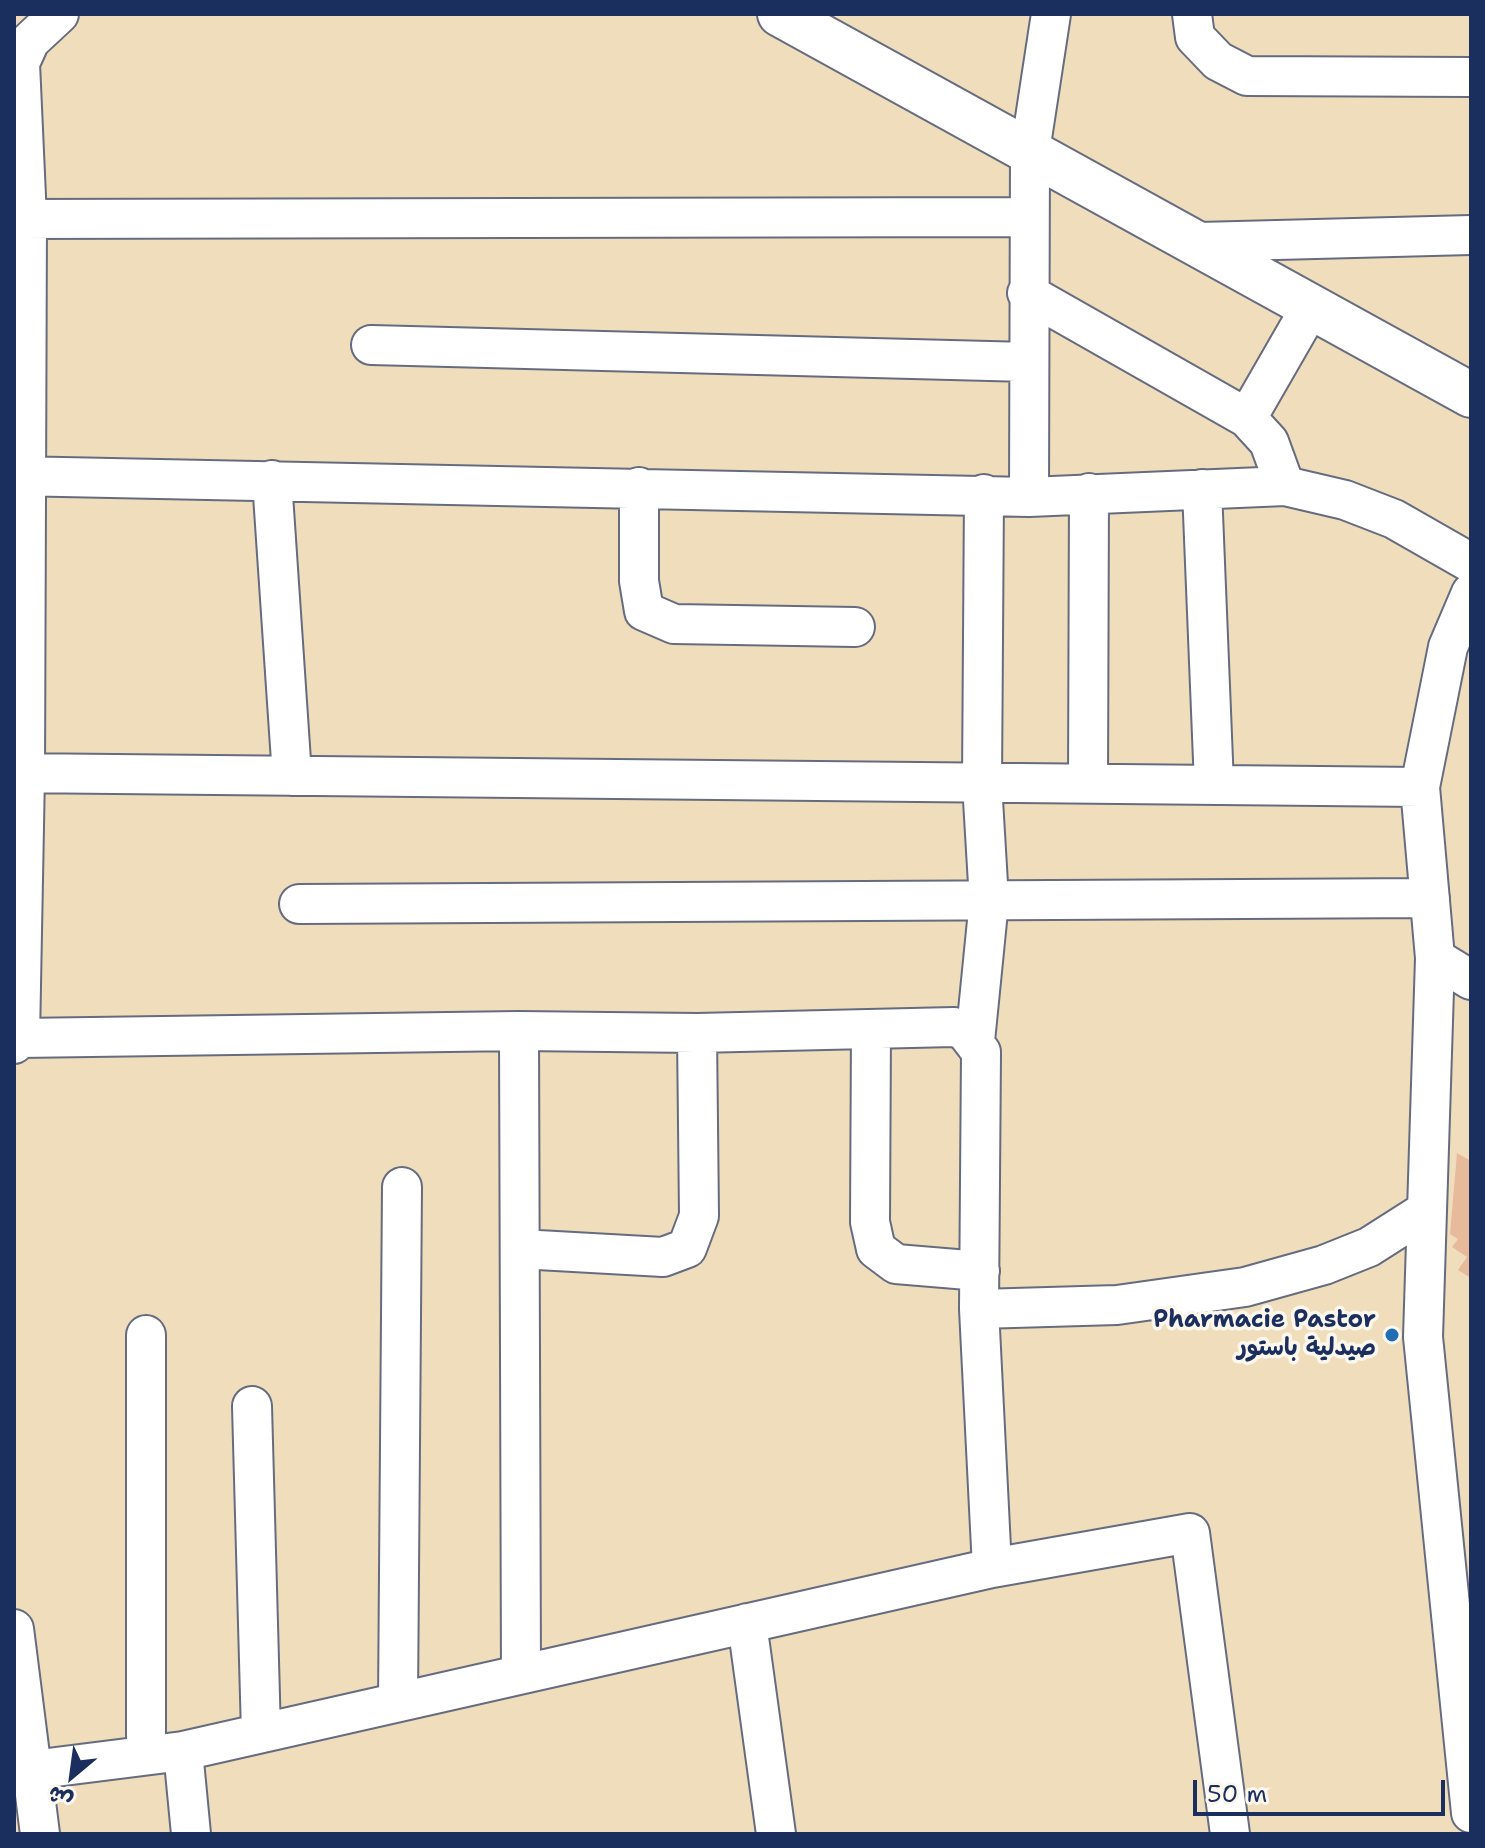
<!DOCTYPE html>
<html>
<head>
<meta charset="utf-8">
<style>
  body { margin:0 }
  #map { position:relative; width:1485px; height:1848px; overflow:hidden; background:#efddbb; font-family:"Shantell Sans","Playpen Sans Arabic",sans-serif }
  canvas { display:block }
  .frame { position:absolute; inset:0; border:16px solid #1b2f5e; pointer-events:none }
  .north { position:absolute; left:32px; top:1736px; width:80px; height:80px; -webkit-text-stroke:6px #fbf7ec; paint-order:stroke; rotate:209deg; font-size:22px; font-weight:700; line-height:32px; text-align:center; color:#1b2f5e }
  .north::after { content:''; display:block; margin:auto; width:28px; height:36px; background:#1b2f5e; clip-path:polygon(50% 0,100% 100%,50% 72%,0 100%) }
  .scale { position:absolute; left:1193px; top:1780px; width:252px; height:36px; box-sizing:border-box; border:4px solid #1b2f5e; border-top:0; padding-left:10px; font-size:24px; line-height:28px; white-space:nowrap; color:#1b2f5e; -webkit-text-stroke:6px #fbf7ec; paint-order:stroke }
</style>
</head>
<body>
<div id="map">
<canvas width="1485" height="1848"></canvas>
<div class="frame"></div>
<div class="north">ش</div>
<div class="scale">50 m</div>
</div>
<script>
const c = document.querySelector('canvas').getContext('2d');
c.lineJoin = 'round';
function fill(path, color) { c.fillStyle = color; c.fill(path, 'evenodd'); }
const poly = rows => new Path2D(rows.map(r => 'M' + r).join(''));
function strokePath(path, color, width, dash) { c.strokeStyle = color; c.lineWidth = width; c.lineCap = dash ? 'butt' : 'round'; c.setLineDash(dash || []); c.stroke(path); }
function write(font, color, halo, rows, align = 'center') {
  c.font = font + ' "Shantell Sans","Playpen Sans Arabic",sans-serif'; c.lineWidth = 7; c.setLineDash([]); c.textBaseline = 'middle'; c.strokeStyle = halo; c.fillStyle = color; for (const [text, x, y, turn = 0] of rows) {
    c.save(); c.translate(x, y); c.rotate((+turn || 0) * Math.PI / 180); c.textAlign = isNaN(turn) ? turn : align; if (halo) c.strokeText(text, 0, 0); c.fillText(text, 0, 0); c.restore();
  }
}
fill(poly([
  [1457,1153,1471,1161,1471,1278,1458,1270,1467,1257,1452,1247,1458,1239,1450,1234]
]), '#e7ba9b');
const minor = poly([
  [1192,14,1195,37,1218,61,1247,76,1471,77],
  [14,219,1028,217],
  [1199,242,1471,235],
  [1027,293,1247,418,1269,442,1285,486],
  [371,345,1028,362],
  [1247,418,1312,305],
  [14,476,1029,497,1285,486,1345,500,1394,519,1471,563],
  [272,480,292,776],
  [639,487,639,581,644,611,674,624,855,627],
  [1202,489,1214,785],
  [1029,497,1030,151,1051,14],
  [1471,593,1448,647,1420,787,1435,958,1423,1337,1471,1813],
  [14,773,1420,787],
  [1088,783,1089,493],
  [299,904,1430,898],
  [1435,958,1471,980],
  [871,1029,870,1222,876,1249,896,1264,980,1271],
  [519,1031,521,1674],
  [20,1038,519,1031,697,1033,954,1027,965,1031,981,1052,979,1309,992,1568],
  [975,1041,989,901,982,783,984,494],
  [14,1044,20,1038,25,773,27,219,20,63,30,41,59,14],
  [520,1249,663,1257,687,1248,699,1216,697,1033],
  [979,1309,1117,1305,1245,1287,1324,1265,1369,1247,1424,1212],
  [146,1335,146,1755],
  [252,1406,261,1733],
  [747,1623,776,1834],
  [14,1629,40,1834],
  [398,1702,402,1187],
  [183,1751,191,1834],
  [32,1770,183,1751,992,1568,1190,1533,1230,1834]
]);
const tertiary = poly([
  [780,14,1471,395]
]);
strokePath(minor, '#656c7f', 42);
strokePath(tertiary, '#656c7f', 48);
strokePath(minor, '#fff', 38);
strokePath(tertiary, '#fff', 44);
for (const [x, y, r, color] of [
  [1392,1335,8,"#1f6fb2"]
]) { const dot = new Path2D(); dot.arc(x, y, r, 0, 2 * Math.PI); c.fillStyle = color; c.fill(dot); strokePath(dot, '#fbf7ec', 3); }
write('bold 24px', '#1b2f5e', '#fbf7ec', [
  ["Pharmacie Pastor",1376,1321],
  ["صيدلية باستور",1376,1349]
], 'right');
</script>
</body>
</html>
